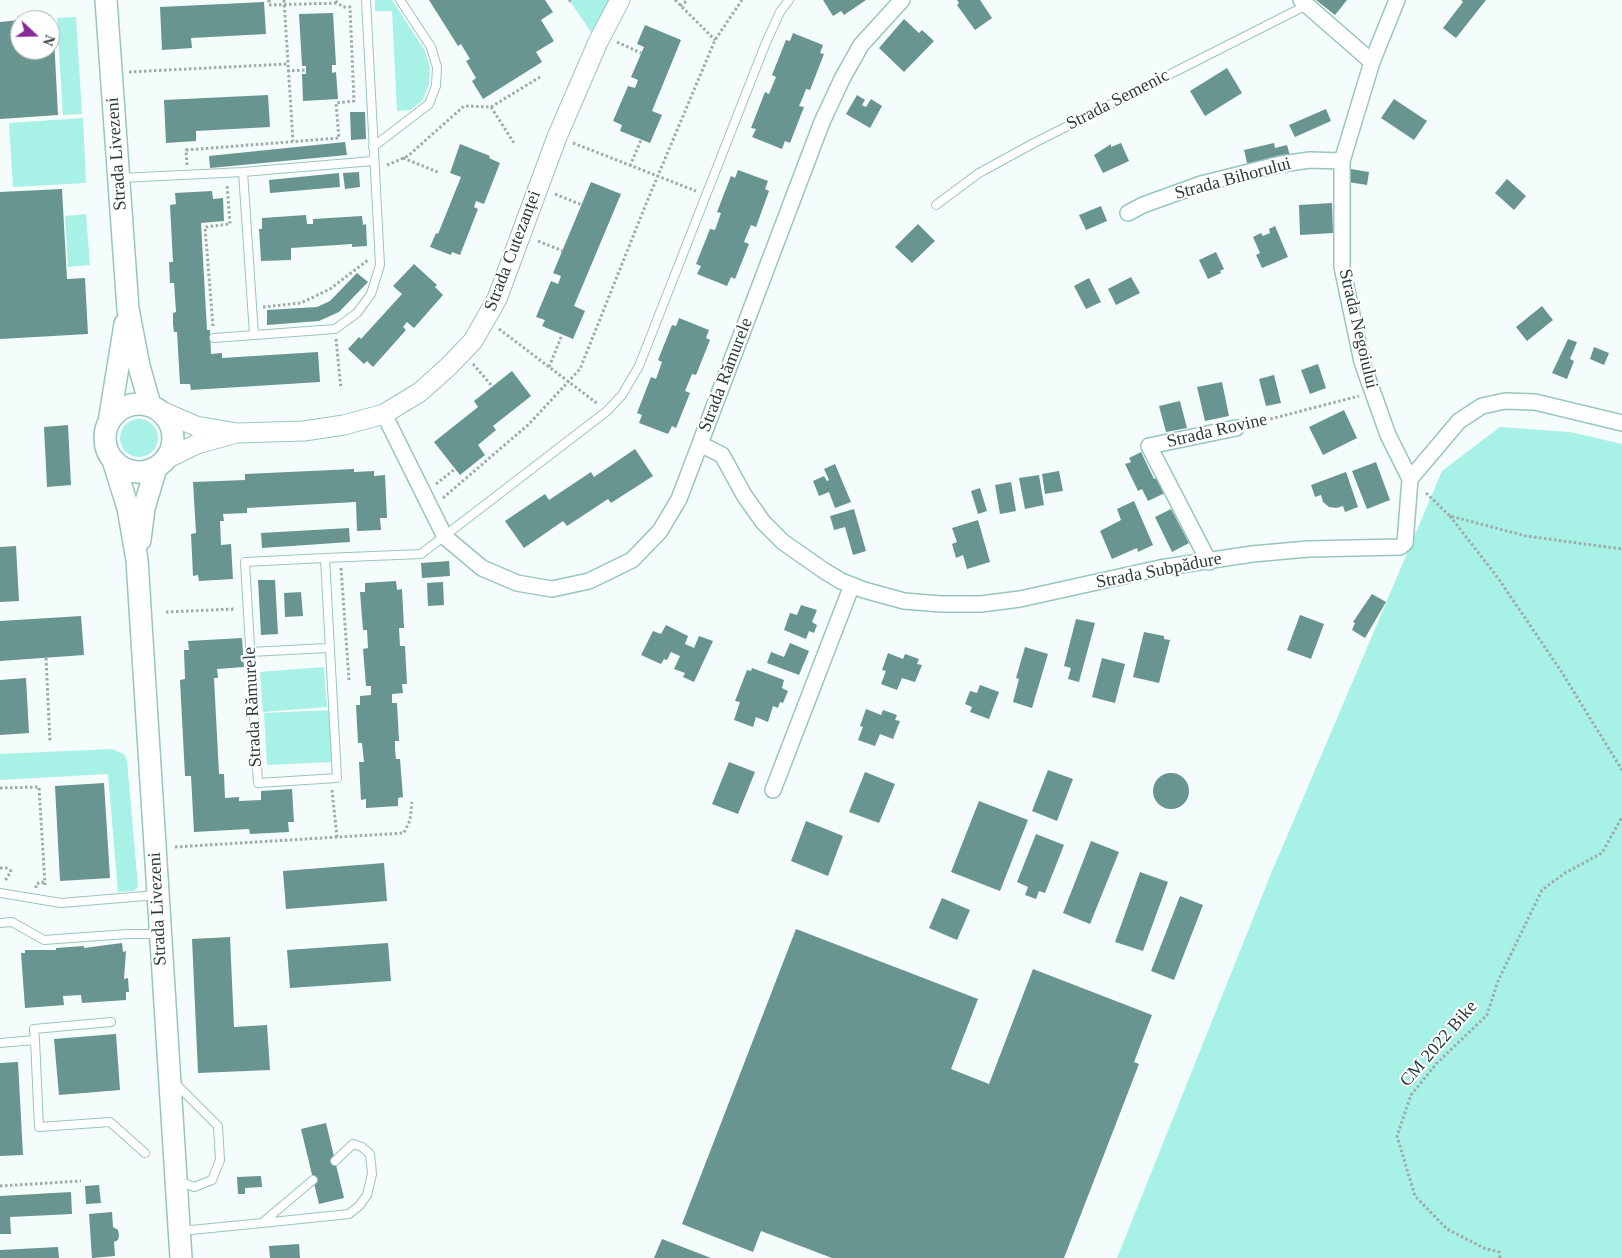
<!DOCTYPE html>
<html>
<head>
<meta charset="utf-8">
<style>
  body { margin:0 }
  #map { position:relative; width:1622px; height:1258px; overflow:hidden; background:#f4fdfc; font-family:Georgia,serif }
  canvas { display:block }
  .north { position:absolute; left:10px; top:10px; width:50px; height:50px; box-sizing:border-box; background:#fff; border:1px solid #aab2b1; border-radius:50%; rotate:111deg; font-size:14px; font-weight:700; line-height:20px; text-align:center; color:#2b3e3c }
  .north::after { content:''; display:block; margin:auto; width:18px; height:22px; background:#872c97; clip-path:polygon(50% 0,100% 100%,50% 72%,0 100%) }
</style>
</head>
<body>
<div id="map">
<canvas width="1622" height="1258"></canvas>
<div class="north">N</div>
</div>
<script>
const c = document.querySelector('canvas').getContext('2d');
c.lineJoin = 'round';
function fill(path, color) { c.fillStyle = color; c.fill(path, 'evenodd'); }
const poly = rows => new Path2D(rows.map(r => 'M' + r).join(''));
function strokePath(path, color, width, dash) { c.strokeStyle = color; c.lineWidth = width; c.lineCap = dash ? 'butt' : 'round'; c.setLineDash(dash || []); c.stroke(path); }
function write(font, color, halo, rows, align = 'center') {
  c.font = font + ' Georgia,serif'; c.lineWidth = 4; c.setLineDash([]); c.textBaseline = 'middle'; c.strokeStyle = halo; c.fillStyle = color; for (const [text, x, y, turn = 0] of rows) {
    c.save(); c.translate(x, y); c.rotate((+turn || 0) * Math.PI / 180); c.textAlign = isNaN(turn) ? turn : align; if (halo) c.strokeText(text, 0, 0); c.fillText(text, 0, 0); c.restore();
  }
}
fill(poly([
  [375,0,392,0,425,51,430,68,429,84,422,101,410,110,397,111,392,11,375,11],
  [569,0,620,0,598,42],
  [76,17,82,114,63,115,57,18],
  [83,118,86,183,13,187,9,123],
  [86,214,90,265,68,267,65,216],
  '120 438a19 19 0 1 1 38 0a19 19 0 1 1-38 0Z',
  [1500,427,1570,432,1622,444,1622,1258,1117,1258,1270,876,1442,471],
  [324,667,327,707,263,712,260,672],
  [331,710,333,762,267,765,264,713],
  [112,749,124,754,127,761,138,887,134,891,118,892,108,774,0,780,0,754]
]), '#a8f1e7');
fill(poly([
  [429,0,545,0,553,12,541,20,554,41,536,52,542,62,483,99,472,81,476,78,466,61,470,59,461,44,458,46],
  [823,0,866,0,844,15,841,11,833,16],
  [957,0,980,0,992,18,975,30,957,5,959,3],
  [1316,0,1347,0,1335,15],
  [1461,0,1486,0,1456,38,1443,28,1463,2],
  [264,2,266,34,191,38,192,48,162,50,160,7],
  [333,13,336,65,332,65,332,73,336,72,338,99,303,101,302,74,306,74,306,66,302,66,299,14],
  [50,18,53,18,58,115,0,119,0,22,20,20,20,50,50,50],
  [904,19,919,33,922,30,934,41,904,72,879,48],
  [645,25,681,40,652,111,662,115,650,143,620,131,622,125,613,121,628,86,635,88,638,80,631,77,644,47,637,44],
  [793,33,823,45,820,53,824,54,810,90,806,89,803,97,799,106,804,107,790,143,785,141,782,149,752,137,756,129,751,128,765,92,769,94,776,77,772,75,786,40,790,41],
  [1227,68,1242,93,1205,116,1190,91],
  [268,95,270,127,196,131,196,141,166,143,164,100],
  [857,95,865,100,862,105,866,107,871,99,882,106,870,128,846,114],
  [1394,99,1427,121,1414,140,1381,118],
  [1326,109,1331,121,1295,137,1289,125],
  [350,112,365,112,366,139,351,140],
  [345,142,347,155,210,168,209,156],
  [1121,143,1129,161,1103,173,1094,155,1111,144,1111,147],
  [1274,143,1275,148,1287,145,1290,156,1248,167,1244,150],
  [460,144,490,156,489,158,500,163,484,204,476,201,474,207,478,209,460,255,452,252,451,255,430,247,436,233,438,234,461,177,450,173],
  [1351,169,1369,172,1367,185,1348,182],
  [738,170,768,181,765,189,769,191,756,227,751,225,744,242,749,244,735,279,731,277,727,286,697,274,701,266,696,264,710,229,715,230,721,213,717,212,731,176,735,178],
  [359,172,360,187,345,189,343,173],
  [339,173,340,187,270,193,269,180],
  [1507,179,1526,196,1514,210,1495,193],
  [591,182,621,194,574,306,585,311,573,339,542,326,545,320,536,317,551,281,558,284,561,276,553,273],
  [62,189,67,279,85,278,88,334,0,339,0,192],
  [212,191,213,199,223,198,224,221,201,223,207,330,210,330,211,354,222,353,222,358,318,352,320,382,191,390,190,384,180,384,177,332,174,332,173,324,173,313,176,312,174,283,170,283,169,262,173,262,170,205,176,204,175,193],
  [1332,203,1333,233,1300,235,1299,205],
  [1101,206,1107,221,1086,230,1079,215],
  [306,215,307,224,313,224,313,219,362,216,363,225,366,224,367,246,352,247,352,244,291,248,291,260,261,261,259,229,262,229,262,218],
  [918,224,935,241,912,263,895,247],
  [1275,226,1288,257,1262,268,1256,255,1260,253,1253,237,1261,233,1263,236,1270,233,1269,229],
  [1216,252,1224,269,1220,271,1221,273,1208,279,1199,260],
  [414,264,437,285,435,287,443,295,414,328,407,322,403,327,406,330,373,367,367,361,364,364,348,349,359,337,361,339,402,294,393,286],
  [357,273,368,282,339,312,319,321,267,325,267,310,317,307,330,301],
  [1131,277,1140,293,1116,305,1108,289],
  [1089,278,1101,302,1086,309,1074,286],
  [1542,306,1553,320,1527,341,1516,327],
  [679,318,709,330,706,338,710,340,696,375,692,374,685,391,690,393,676,428,672,426,668,434,639,423,642,415,637,413,651,377,656,379,662,362,658,360,672,325,676,326],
  [1568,339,1577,342,1570,359,1574,361,1567,379,1552,373],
  [1594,347,1609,353,1604,365,1590,359],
  [1318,364,1326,388,1310,394,1301,370],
  [512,371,531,396,493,426,496,430,478,445,485,455,460,475,434,442,478,407,474,401],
  [1274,375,1281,403,1266,406,1259,379],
  [1222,382,1229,416,1205,421,1197,387],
  [1180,401,1187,428,1166,432,1159,406],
  [1344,410,1357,438,1323,455,1309,427],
  [68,425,71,485,47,487,44,427],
  [635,449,653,476,611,503,608,499,567,526,563,521,524,548,505,521,545,494,549,500,591,472,594,477],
  [1141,452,1154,479,1157,478,1165,493,1148,501,1142,489,1138,491,1125,464,1131,462,1129,458],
  [1376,462,1390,500,1367,509,1352,471],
  [835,464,851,502,835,508,829,492,819,496,813,481,824,476,827,481,829,480,824,469],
  [354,469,354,472,374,471,374,476,385,475,387,518,380,518,381,530,357,531,356,502,247,508,247,513,223,514,224,521,220,521,221,545,231,544,233,579,199,581,198,575,193,576,191,534,196,533,193,482,245,480,245,474],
  [1059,471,1063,491,1045,494,1042,474],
  [1346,472,1358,507,1345,512,1343,506,1336,508,1329,507,1323,502,1321,495,1315,497,1311,485],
  [1039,475,1044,505,1025,509,1019,478],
  [1011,482,1016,511,1000,514,995,485],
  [980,488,987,511,978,514,971,491],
  [1134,501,1153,545,1138,552,1137,548,1112,559,1100,531,1121,520,1117,509],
  [854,509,866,551,853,555,845,527,834,530,830,516],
  [1171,509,1189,543,1172,552,1155,517],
  [978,520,990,562,967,569,963,555,956,558,952,544,957,542,952,528],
  [349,528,350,542,262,548,261,533],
  [16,546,19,601,0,602,0,547],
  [449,561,450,576,422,578,421,563],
  [258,580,275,580,278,634,261,635],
  [396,581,397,590,402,589,404,628,399,628,400,646,405,646,407,684,402,684,403,693,392,694,392,703,397,703,399,741,395,741,395,749,396,759,400,759,403,797,398,798,398,806,366,808,366,799,361,800,359,762,364,762,362,743,358,743,356,705,360,705,360,696,371,695,371,686,366,686,363,649,368,648,367,630,363,630,360,592,365,592,365,583],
  [443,582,444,605,428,606,427,583],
  [301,592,303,616,285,617,284,593],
  [1372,594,1386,602,1365,638,1352,630,1355,623,1353,622],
  [801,605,817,610,812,622,817,625,814,633,809,631,806,639,784,630,790,613,797,615],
  [1300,615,1324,624,1311,659,1287,650],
  [81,616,84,655,0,661,0,621],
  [1076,619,1095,623,1079,682,1068,679,1071,668,1064,666],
  [666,625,688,636,685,644,694,648,699,636,713,641,694,682,683,677,685,673,674,669,680,656,671,652,667,660,664,659,661,664,641,655,653,631,661,634],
  [1144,632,1164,636,1164,639,1170,640,1159,683,1133,677],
  [242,638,244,667,217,669,218,678,214,678,219,774,224,774,225,798,239,797,239,801,261,800,261,791,292,789,294,822,288,822,289,832,250,834,249,829,194,832,191,776,185,776,180,680,185,679,184,650,189,650,188,641],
  [790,643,809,651,799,675,767,663,771,652,784,657],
  [1025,647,1048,654,1032,708,1013,702,1019,679,1016,678],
  [888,653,903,659,905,654,919,659,917,664,922,665,915,682,902,678,897,690,881,684,886,671,882,670],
  [1102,658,1125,664,1115,703,1092,697],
  [752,668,784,680,782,688,788,691,783,703,780,702,778,708,773,706,768,722,756,717,753,727,734,720,740,702,735,701,747,670,751,671],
  [26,678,29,733,0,735,0,680],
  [980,685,999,692,989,719,970,712,972,707,965,704,970,691,977,693],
  [866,709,881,715,883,710,897,715,895,720,900,721,893,739,880,734,875,746,858,740,863,727,860,726],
  [729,762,755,772,738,814,712,804],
  [1048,770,1073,779,1057,821,1032,811],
  [865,772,895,784,879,823,849,812],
  '1153 791a18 18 0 1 1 36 0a18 18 0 1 1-36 0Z',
  [104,783,110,878,60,881,55,786],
  [979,801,1028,820,1000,891,951,872],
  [806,821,843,836,828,876,791,861],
  [1036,834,1064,845,1045,893,1039,891,1036,899,1025,895,1028,887,1017,882],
  [1091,841,1119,852,1090,924,1063,913],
  [384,863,387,901,286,909,283,871],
  [1140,872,1168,882,1143,951,1115,942],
  [1180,896,1203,905,1174,980,1151,971],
  [942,898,970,910,957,940,929,928],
  [796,929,978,999,951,1069,989,1084,1033,969,1152,1015,1134,1062,1139,1064,1064,1258,832,1258,761,1231,753,1252,682,1224],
  [230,937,234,1027,267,1025,270,1070,198,1073,192,939],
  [122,943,123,952,126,951,124,979,128,978,129,992,126,992,126,1000,82,1003,81,995,63,996,64,1005,25,1008,21,953,25,953,25,950,56,950,56,948,84,946,84,948],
  [388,943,391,981,290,988,287,950],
  [116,1034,120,1090,59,1095,54,1039],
  [18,1062,23,1155,0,1156,0,1063],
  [326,1123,344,1198,319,1204,301,1129],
  [261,1176,262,1187,245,1188,245,1194,238,1194,237,1177],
  [99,1185,101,1203,86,1204,85,1186],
  [71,1192,72,1214,10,1217,11,1234,0,1234,0,1196],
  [112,1212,113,1227,118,1230,119,1235,118,1240,114,1242,115,1256,92,1258,89,1214],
  [662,1239,711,1258,654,1258],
  [299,1244,300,1258,270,1258,269,1246],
  [58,1247,59,1258,0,1258,0,1250]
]), '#68958f');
const service = poly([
  [373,147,429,104,436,86,437,67,431,47,400,0],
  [243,172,254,335],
  [121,178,243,172,373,161],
  [936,205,979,173,1034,143,1307,5],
  [214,338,335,329,357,313,371,294,380,265,366,0],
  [325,558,337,778,258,783,245,562,325,558,421,554,607,411,622,395,639,366,765,45,780,12,789,0],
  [250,652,328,648],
  [0,893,61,903,157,895],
  [0,923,12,922,44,940,127,934,158,934],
  [35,1040,34,1029,111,1022],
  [0,1043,35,1040,39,1127,110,1122,145,1153],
  [174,1082,218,1126,220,1160,212,1180,194,1187,179,1181],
  [313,1180,262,1223,349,1214,359,1206,367,1195,372,1174,370,1154,362,1147,353,1144,335,1161],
  [181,1231,262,1223]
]);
const minor = poly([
  [1301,0,1372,62],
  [1397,0,1372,62,1342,161,1342,267,1362,362,1388,435,1410,479],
  [1128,213,1143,205,1201,184,1281,164,1310,160,1342,161],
  [384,414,445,537,482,568,517,583,552,589,589,581,632,560,660,531,679,499,822,122,842,79,861,45,902,0],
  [700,444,722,455,744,495,763,522,783,542,823,570,841,581,864,590,904,601,941,604,981,604,1020,599,1160,568,1252,554,1308,549,1400,547,1405,543,1410,479],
  [1410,479,1459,421,1482,406,1505,401,1535,402,1622,423],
  [1209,562,1149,446,1236,428],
  [773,790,852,585]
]);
const tertiary = poly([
  [161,411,196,426,237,433,304,431,344,425,384,414,420,392,448,367,473,341,497,299,557,137,598,42,620,0],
  [166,459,197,444,233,434]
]);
const secondary = poly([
  [106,0,128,309,139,366,150,405],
  '105 438a34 34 0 1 1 68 0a34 34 0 1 1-68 0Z',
  [109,422,125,324],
  [113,460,128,508,137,560,181,1258],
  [140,540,144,508,156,468]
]);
strokePath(service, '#98c6bf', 10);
strokePath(minor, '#98c6bf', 18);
strokePath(tertiary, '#98c6bf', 21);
strokePath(secondary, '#98c6bf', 24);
strokePath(poly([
  [269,0,269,5,338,3],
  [284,0,293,141],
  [569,0,572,3],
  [675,0,715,40],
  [680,6,688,0],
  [617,42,641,53],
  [287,71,306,70],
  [129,72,287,64],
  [491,107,514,143],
  [573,143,696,191],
  [403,158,440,173],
  [187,165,186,150,339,138,336,103,354,101,350,7,343,7,334,0],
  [387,165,408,156,464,106,491,107,540,77],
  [630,166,641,140],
  [555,194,582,205],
  [538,241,563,251],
  [263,307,301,303,330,289,368,260],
  [213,326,205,227,230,224,227,184],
  [499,329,598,404],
  [336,339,341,389],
  [473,364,492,386],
  [549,367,562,335],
  [1251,424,1359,396],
  [436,484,455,469],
  [1426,493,1450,516,1526,536,1622,549],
  [443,498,529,424,580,369,646,204,715,40,742,0],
  [1450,516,1498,578,1561,671,1622,770],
  [341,568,349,680],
  [166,612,235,609],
  [46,658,50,742],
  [0,788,39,787,45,885],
  [332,790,337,837],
  [175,847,404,833,410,820,412,802],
  [0,868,6,868,11,871,5,881],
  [36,888,36,884,42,882,45,884],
  [0,1186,81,1181],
  [1500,1258,1499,1252,1484,1248,1447,1229,1415,1196,1397,1136,1411,1095,1437,1063,1487,1015,1498,981,1542,890,1565,873,1602,853,1622,817]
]), '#9eaba9', 3, [2.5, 2.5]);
strokePath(service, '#fff', 8);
strokePath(minor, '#fff', 15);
strokePath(tertiary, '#fff', 19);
strokePath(secondary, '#fff', 21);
write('18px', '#2b3e3c', '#fff', [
  ["Strada Semenic",1118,100,-27],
  ["Strada Livezeni",117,154,-94],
  ["Strada Bihorului",1233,179,-15],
  ["Strada Cutezanței",513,251,-69],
  ["Strada Negoiului",1358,329,77],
  ["Strada Rămurele",726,375,-69],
  ["Strada Rovine",1217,431,-13],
  ["Strada Subpădure",1159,571,-11],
  ["Strada Rămurele",253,707,-93],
  ["Strada Livezeni",158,909,-93],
  ["CM 2022 Bike",1439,1044,-49]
]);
</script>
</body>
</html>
